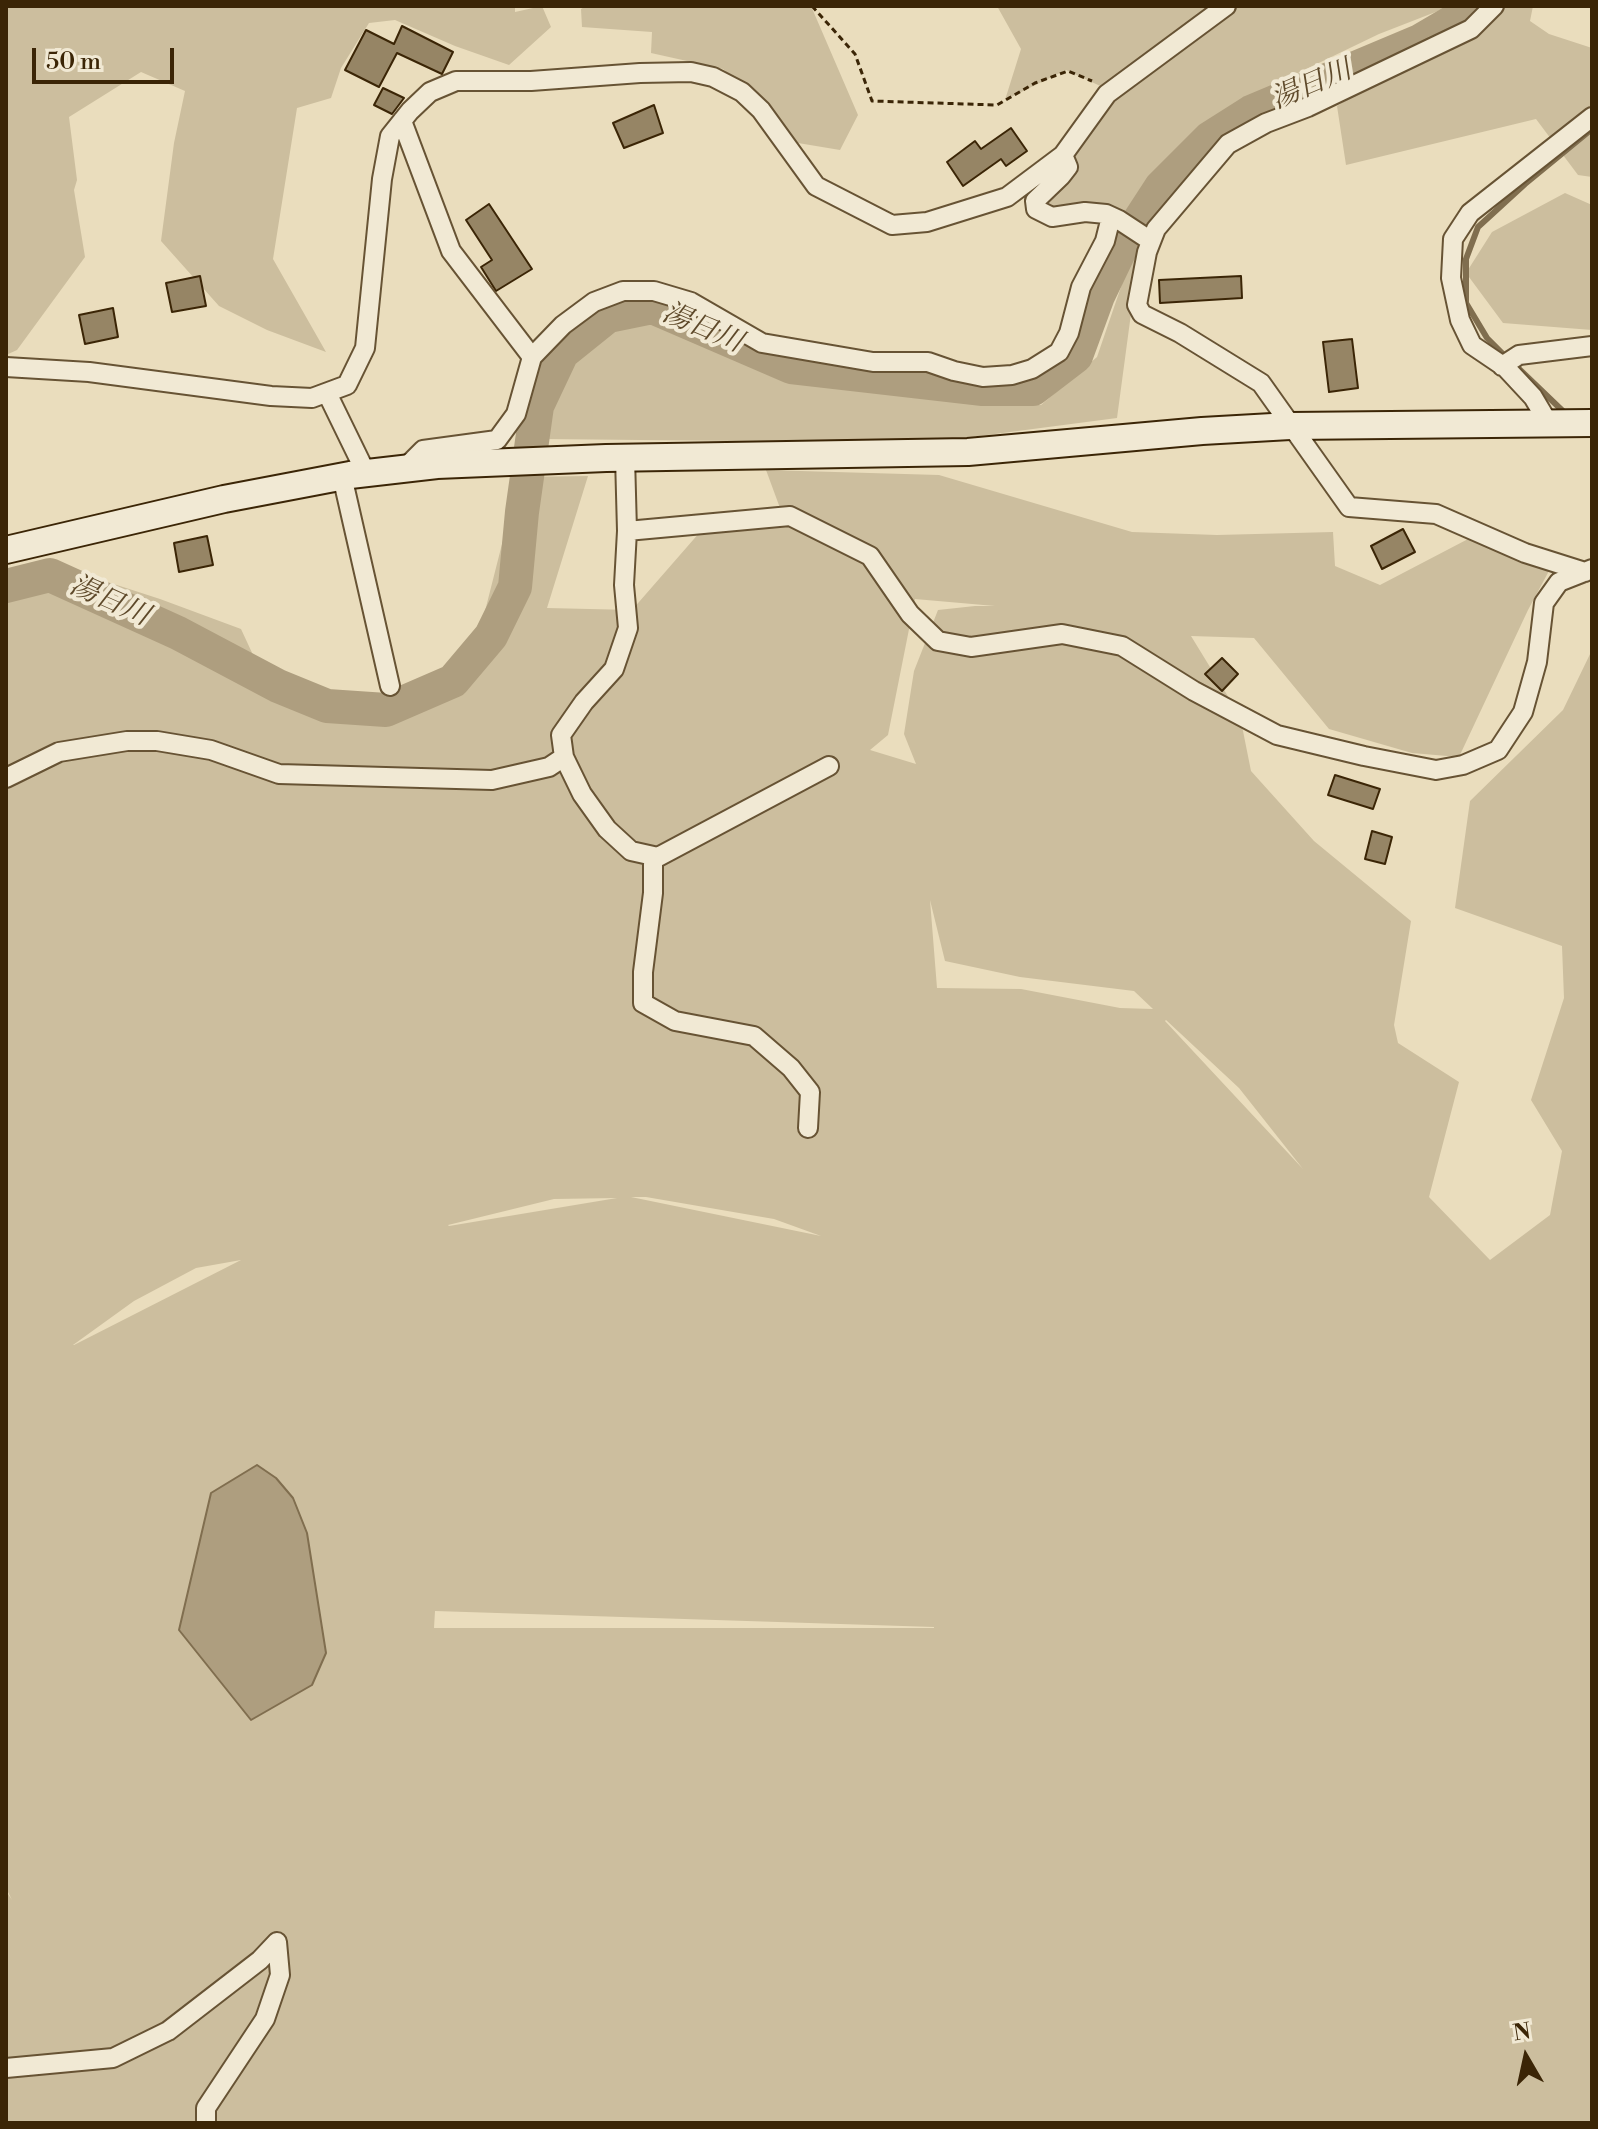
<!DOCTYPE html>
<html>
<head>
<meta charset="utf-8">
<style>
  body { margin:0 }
  #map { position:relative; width:1598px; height:2129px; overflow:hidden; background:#eaddbd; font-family:"Libre Bodoni",serif }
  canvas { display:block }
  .frame { position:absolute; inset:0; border:8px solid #3b2506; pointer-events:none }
  .north { position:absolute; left:1486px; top:2017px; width:80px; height:80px; -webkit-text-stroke:6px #f1e9d4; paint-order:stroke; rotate:351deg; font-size:22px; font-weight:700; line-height:32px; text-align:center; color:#3b2506 }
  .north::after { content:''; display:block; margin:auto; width:28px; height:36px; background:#3b2506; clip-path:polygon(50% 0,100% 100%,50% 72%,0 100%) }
  .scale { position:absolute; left:32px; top:48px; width:142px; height:36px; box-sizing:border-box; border:4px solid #3b2506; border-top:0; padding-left:10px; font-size:24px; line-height:28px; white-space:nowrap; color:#3b2506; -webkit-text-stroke:6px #f1e9d4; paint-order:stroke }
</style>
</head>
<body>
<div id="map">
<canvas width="1598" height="2129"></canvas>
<div class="frame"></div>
<div class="north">N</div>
<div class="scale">50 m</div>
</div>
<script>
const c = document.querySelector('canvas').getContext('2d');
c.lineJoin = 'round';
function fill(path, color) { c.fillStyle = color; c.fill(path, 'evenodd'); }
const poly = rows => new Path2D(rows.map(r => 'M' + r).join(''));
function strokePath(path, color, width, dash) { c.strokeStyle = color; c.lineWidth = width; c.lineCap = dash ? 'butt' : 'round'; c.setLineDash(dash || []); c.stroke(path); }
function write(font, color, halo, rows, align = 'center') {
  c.font = font + ' "Libre Bodoni","Noto Serif JP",serif'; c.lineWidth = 8; c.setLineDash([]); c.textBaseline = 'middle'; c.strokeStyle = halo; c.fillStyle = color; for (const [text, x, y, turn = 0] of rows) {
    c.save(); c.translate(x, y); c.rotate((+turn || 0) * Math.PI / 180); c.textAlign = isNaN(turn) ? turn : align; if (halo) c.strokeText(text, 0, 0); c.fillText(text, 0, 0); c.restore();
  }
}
fill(poly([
  [6,6,515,6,515,12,542,6,551,27,509,65,455,46,395,20,369,23,341,68,331,98,297,108,273,259,326,352,267,330,219,306,161,241,174,143,185,91,141,72,69,117,77,180,74,190,85,257,17,350,6,355],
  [586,6,811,6,858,115,840,150,798,143,723,69,651,53,652,32,582,27,581,9],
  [997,6,1451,6,1379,34,1298,73,1133,220,1043,204,1111,91,1066,70,1005,100,1021,49],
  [1504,6,1533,6,1530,21,1549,34,1592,48,1592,177,1578,175,1536,119,1346,165,1337,106],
  [1565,193,1592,205,1592,330,1503,323,1466,273,1492,232],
  [1135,246,1139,254,1117,418,926,443,545,439,562,379,597,335,654,316,707,344,800,377,975,403,1041,405,1097,357],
  [766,470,939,475,1132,532,1217,535,1333,532,1335,566,1380,585,1470,538,1550,569,1528,610,1459,757,1412,753,1329,729,1254,638,1191,636,1240,716,1251,771,1314,841,1411,921,1394,1025,1398,1043,1459,1082,1429,1197,1490,1260,1550,1215,1562,1151,1531,1100,1564,998,1562,946,1455,908,1470,801,1563,710,1592,650,1592,2123,6,2123,6,1891,12,1900,6,1888,6,571,49,563,160,599,241,629,260,670,386,710,440,687,484,615,519,477,588,476,547,608,632,610,707,524,780,508],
  [915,599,995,606,975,606,938,610,914,671,904,734,916,764,870,750,888,735],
  [930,900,945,961,1020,977,1134,991,1153,1009,1120,1008,1021,989,937,988],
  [1166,1020,1239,1088,1303,1169,1165,1021],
  [631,1197,646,1197,774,1219,821,1236],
  [617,1198,449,1226,448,1225,554,1199],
  [241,1260,74,1345,73,1345,134,1301,196,1268],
  [435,1611,934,1627,934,1628,434,1628]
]), '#ccbe9e');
const water = poly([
  [257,1465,276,1478,293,1498,307,1533,326,1653,312,1685,251,1720,179,1630,211,1493,257,1465]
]);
fill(water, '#ae9e7f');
strokePath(water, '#806e4f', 2);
strokePath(poly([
  [1507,358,1487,338,1466,303,1466,259,1478,227,1525,184,1592,129],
  [1518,368,1568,416]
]), '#806e4f', 6);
strokePath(poly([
  [6,586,50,575,178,633,278,686,327,706,386,710,453,681,491,636,515,587,522,512,537,406,562,353,608,316,652,307,791,367,983,389,1033,389,1076,356,1098,296,1120,250,1161,187,1210,138,1251,112,1420,41,1471,11,1475,6]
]), '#ae9e7f', 34);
const building = poly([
  [402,26,453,52,442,74,397,53,379,87,345,70,366,30,394,44,402,26],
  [383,88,404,98,392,114,374,105,383,88],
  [654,105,663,133,624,148,613,123,654,105],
  [1011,128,1027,151,1006,166,1001,159,963,186,947,162,975,141,981,149,1011,128],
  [489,204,532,269,496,291,481,267,492,260,466,220,489,204],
  [200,276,206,306,172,312,166,283,200,276],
  [1241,276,1242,298,1160,303,1159,280,1241,276],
  [113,308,118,337,85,344,79,315,113,308],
  [1352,339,1358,388,1329,392,1323,342,1352,339],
  [1403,529,1415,552,1382,569,1371,546,1403,529],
  [207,536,213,565,179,572,174,543,207,536],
  [1222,658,1238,674,1222,691,1205,674,1222,658],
  [1335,775,1380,789,1373,809,1328,795,1335,775],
  [1372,831,1392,837,1385,864,1365,859,1372,831]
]);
fill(building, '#968565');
strokePath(building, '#3b2506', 2);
const street = poly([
  [1494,6,1471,29,1308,107,1266,123,1228,144,1156,229,1147,252,1137,305,1142,314,1180,333,1261,383,1349,507,1436,514,1525,553,1585,572],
  [402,121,451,251,532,357,563,325,594,302,623,291,654,291,691,302,762,343,873,362,928,362,954,371,983,377,1012,375,1032,369,1059,352,1069,333,1081,287,1105,241,1111,217],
  [1063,155,1068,167,1061,176,1035,201,1036,209,1052,217,1085,212,1106,214,1119,220,1151,241],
  [1502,366,1519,355,1592,346],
  [6,367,89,372,271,396,312,398,347,385,365,348,382,179,390,136,410,111,430,92,456,81,531,81,640,73,691,72,713,77,742,92,761,110,816,186,892,225,927,222,1007,197,1063,155,1107,94,1226,6],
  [327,393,366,473],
  [1549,424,1533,397,1506,368,1472,345,1460,320,1451,278,1453,239,1470,213,1592,117],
  [404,469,423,450,497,440,516,414,532,357],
  [342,476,390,686],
  [627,531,790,516,870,556,910,614,938,641,971,647,1062,634,1122,646,1194,691,1277,735,1364,756,1436,770,1463,765,1498,750,1523,712,1537,662,1544,603,1559,582,1592,569],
  [564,757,582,794,607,829,631,851,658,857,829,766],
  [6,778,59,752,127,741,157,741,211,750,279,774,492,780,549,767,564,757,561,735,584,702,614,669,628,628,624,585,627,531,625,457],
  [653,856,653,893,643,972,643,1003,675,1021,754,1036,791,1068,810,1092,808,1128],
  [6,2068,113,2058,168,2031,260,1960,277,1942,280,1975,265,2019,206,2108,206,2123]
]);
const secondary = poly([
  [6,550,224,499,350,475,437,465,606,458,968,452,1202,431,1290,426,1592,423]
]);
strokePath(street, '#675334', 22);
strokePath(secondary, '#3b2506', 30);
strokePath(poly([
  [812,6,855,54,872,101,997,105,1035,83,1068,71,1092,81]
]), '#3b2506', 3, [6, 4]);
strokePath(street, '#f1e9d4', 18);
strokePath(secondary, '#f1e9d4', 26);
write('italic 28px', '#5e492a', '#f1e9d4', [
  ["湯日川",1312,86,-23],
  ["湯日川",702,329,23],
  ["湯日川",109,602,24]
]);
</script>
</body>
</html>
